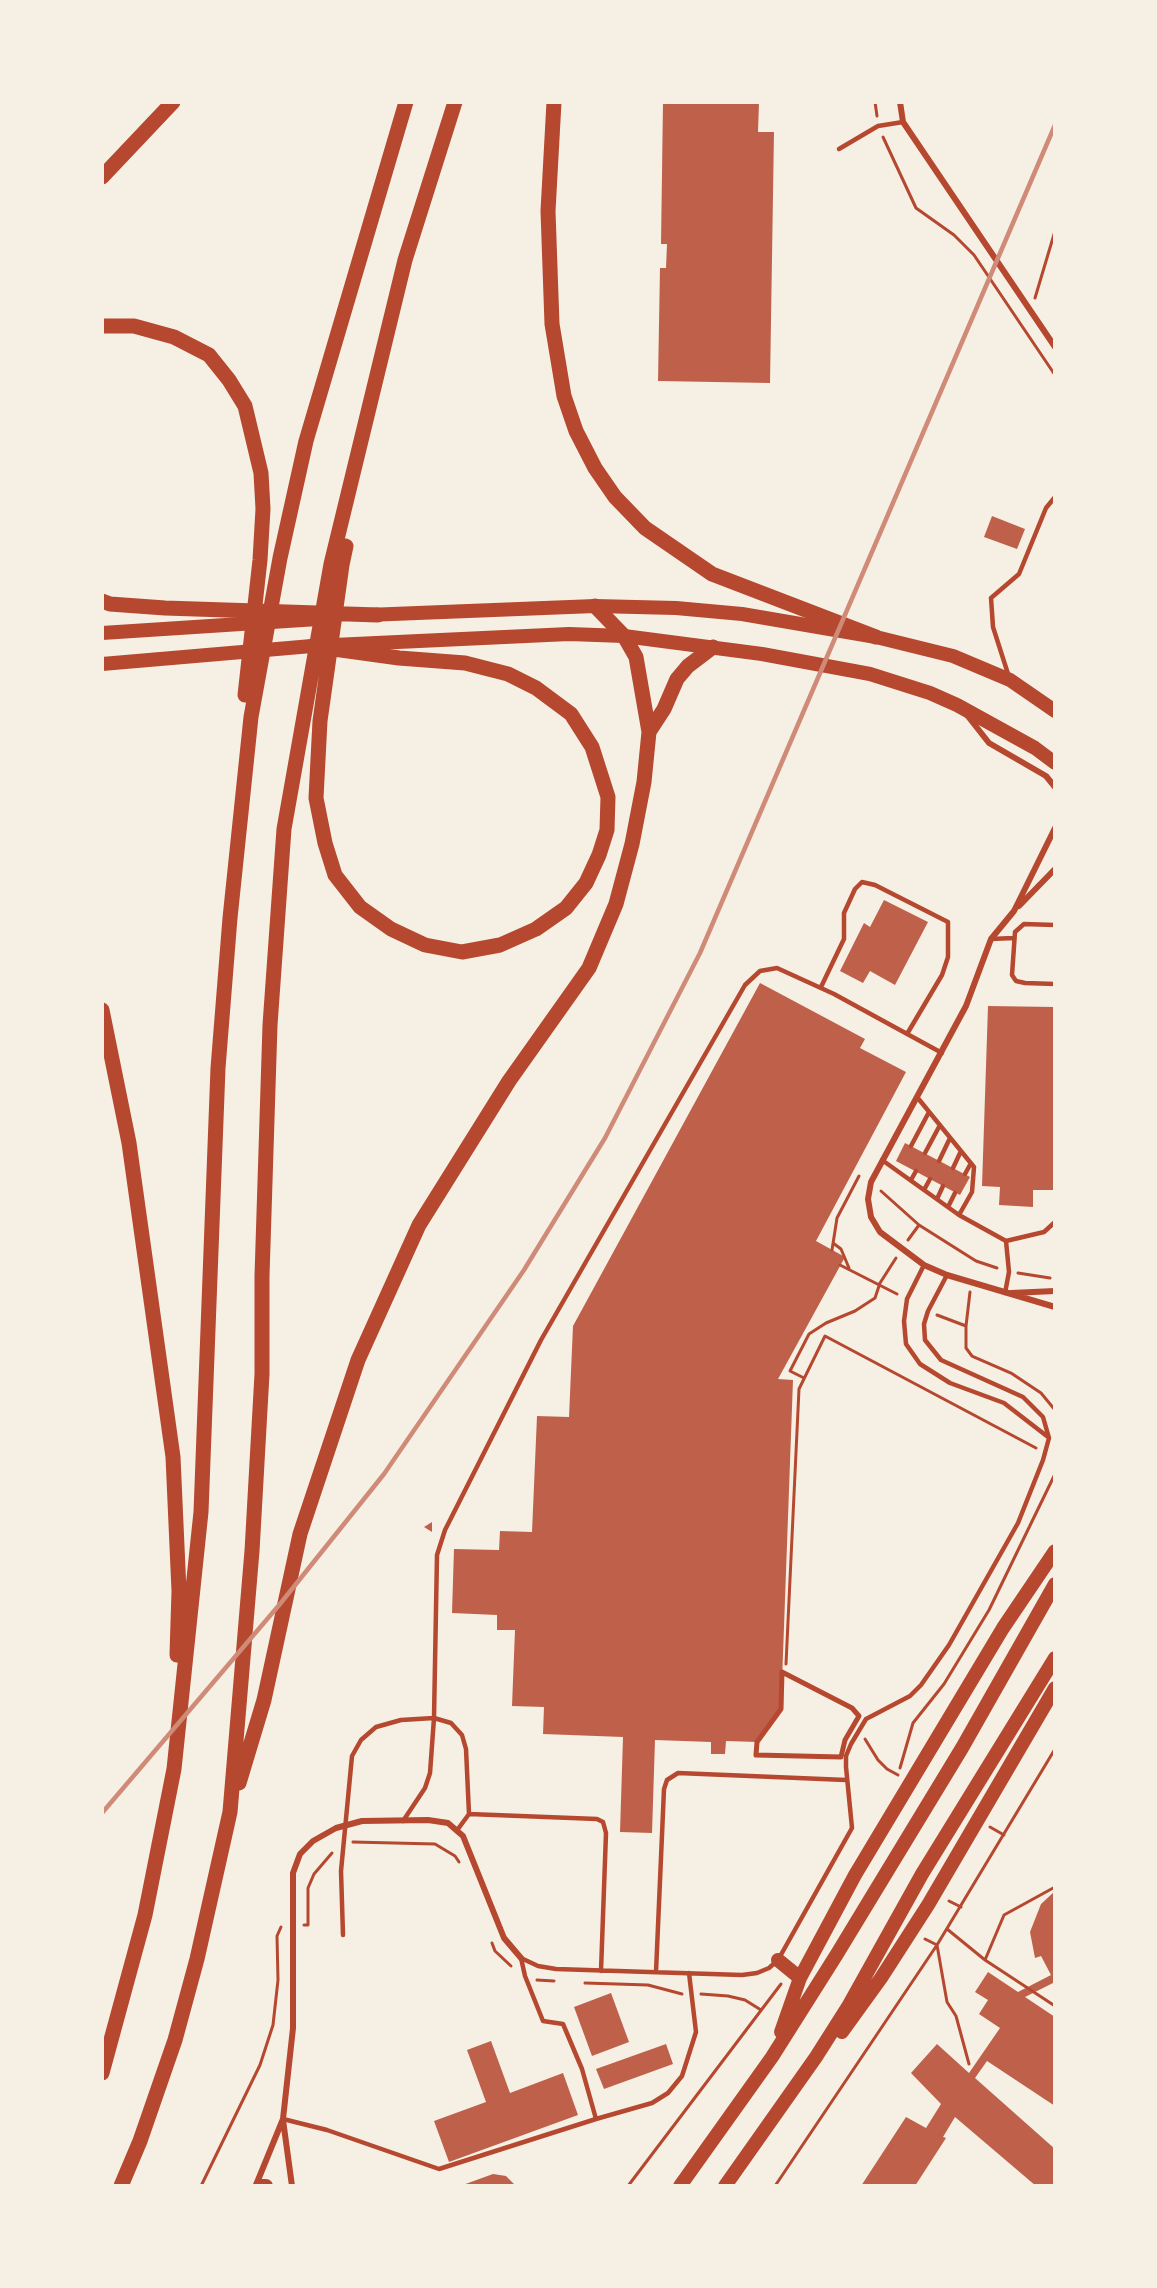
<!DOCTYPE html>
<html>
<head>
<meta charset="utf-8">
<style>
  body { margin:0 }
  #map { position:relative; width:1157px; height:2288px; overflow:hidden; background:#f6efe4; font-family:"Sofia Sans Condensed",sans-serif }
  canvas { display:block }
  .frame { position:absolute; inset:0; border:104px solid #f6efe4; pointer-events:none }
</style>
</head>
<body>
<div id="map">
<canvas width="1157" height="2288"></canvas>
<div class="frame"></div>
</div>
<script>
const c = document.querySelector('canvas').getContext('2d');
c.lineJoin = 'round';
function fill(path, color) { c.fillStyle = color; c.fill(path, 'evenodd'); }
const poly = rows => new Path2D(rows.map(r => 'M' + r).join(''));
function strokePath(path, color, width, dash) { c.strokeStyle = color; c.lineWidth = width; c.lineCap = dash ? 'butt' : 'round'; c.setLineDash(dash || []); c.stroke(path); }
fill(poly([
  [663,102,759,102,758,132,774,132,770,383,658,381,660,268,666,268,667,244,661,244],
  [992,516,1025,529,1017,549,984,537],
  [884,900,928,922,895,985,870,971,863,983,840,971,864,923,870,927],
  [760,983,865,1039,860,1048,906,1072,816,1241,845,1257,778,1379,793,1380,781,1709,757,1742,726,1741,725,1754,711,1754,711,1742,655,1740,652,1833,620,1832,623,1737,543,1734,544,1707,512,1706,515,1630,497,1630,497,1615,452,1613,454,1549,499,1550,500,1531,532,1532,537,1416,569,1417,573,1326],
  [988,1006,1055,1007,1055,1190,1033,1190,1033,1207,999,1205,1000,1187,982,1186],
  [905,1143,970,1177,960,1195,896,1161],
  [432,1522,432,1532,424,1527],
  [1055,1891,1055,1982,1025,1997,1055,2017,1055,2106,987,2061,975,2078,1055,2149,1055,2186,1036,2186,955,2117,943,2137,946,2138,915,2186,861,2186,906,2117,926,2128,941,2104,911,2073,937,2044,969,2073,1000,2028,979,2014,988,2000,975,1992,988,1972,1018,1992,1051,1975,1041,1956,1035,1958,1030,1932,1041,1904],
  [611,1993,629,2042,592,2056,574,2007],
  [491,2041,510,2093,563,2073,578,2115,449,2162,434,2121,486,2102,467,2050],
  [666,2044,673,2064,604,2089,596,2069],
  [493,2174,506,2176,516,2186,460,2186]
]), '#bf614a');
strokePath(poly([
  [875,102,877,116],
  [883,137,916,208,954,235,974,255,1055,375],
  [1035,298,1055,231],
  [881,1191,919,1225,976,1261,997,1268],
  [908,1240,919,1225],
  [833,1243,841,1249,849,1268],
  [832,1250,837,1218,859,1176],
  [840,1265,897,1294],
  [1018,1273,1050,1278],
  [937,1315,966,1326,970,1292],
  [966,1326,966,1348,972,1356,1011,1373,1041,1393,1055,1410],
  [804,1378,790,1371,809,1334,826,1323,855,1311,875,1298,880,1283,896,1258],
  [786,1664,799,1389,825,1336,1036,1448],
  [865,1739,878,1760,887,1769,898,1775],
  [900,1768,913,1723,944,1684,989,1610,1055,1474],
  [990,1827,1004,1835],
  [353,1842,435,1844,455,1856,459,1862],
  [949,1901,961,1907],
  [304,1925,308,1925,308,1888,314,1874,332,1853],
  [947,1929,985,1960,1055,2006],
  [925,1939,937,1945],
  [492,1943,495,1951,511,1966],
  [937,1945,947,2002,956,2016,969,2064],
  [985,1960,1004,1915,1055,1887],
  [537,1980,554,1981],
  [585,1983,648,1985,682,1994],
  [701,1994,728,1996,745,2000,761,2010],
  [201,2186,260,2065,273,2025,278,1980,277,1936,281,1927],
  [628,2186,781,1984],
  [775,2186,937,1945,1055,1749]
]), '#b5482f', 3);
strokePath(poly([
  [839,149,878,126,903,122],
  [1009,677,993,627,991,598,1019,574,1046,508,1055,497],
  [1055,925,1024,924,1015,932,1012,975,1016,981,1025,983,1055,984],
  [991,939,1013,938],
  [821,987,844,939,844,913,855,889,862,882,875,885,948,922,948,957,942,975,907,1034],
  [917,1097,974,1167,972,1192,959,1215],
  [911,1146,929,1112],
  [925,1153,940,1125],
  [882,1160,959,1215,1006,1241,1009,1272,1005,1293],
  [939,1161,950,1138],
  [953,1168,961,1151],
  [965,1174,971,1163],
  [911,1180,916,1171],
  [924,1190,930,1179],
  [937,1199,943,1186],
  [948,1207,955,1193],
  [1006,1241,1044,1232,1055,1222],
  [924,1265,907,1299,904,1321,906,1344,920,1364,950,1383,1004,1403,1048,1437],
  [469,1814,597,1819,603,1822,606,1833,601,1971],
  [458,1829,469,1814,466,1749,462,1735,451,1723,434,1718,437,1555,445,1530,541,1340,745,985,760,971,777,968,834,994,942,1053],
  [343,1935,341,1871,352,1756,361,1740,376,1727,401,1720,434,1718,430,1773,425,1788,403,1821],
  [521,1958,538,1966,556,1969,742,1975,757,1973,769,1968,778,1960,852,1828,846,1767,846,1756,851,1744,866,1719,910,1696,921,1685,949,1645,1018,1523,1043,1460,1049,1438,1043,1417,1023,1397,941,1360,925,1340,924,1324,928,1311,947,1275],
  [656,1972,664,1789,667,1780,678,1773,846,1780],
  [283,2119,327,2130,439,2169,596,2119,582,2069,563,2024,543,2021,525,1976,521,1958],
  [596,2119,652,2103,668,2093,682,2076,696,2032,689,1973]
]), '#b5482f', 4.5);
strokePath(poly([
  [782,1672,852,1708,859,1716,845,1740,841,1757,756,1755,757,1742,781,1709,782,1672]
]), '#b5482f', 5);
strokePath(poly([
  [900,102,903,122,1055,347],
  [967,715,989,743,1046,776,1055,787],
  [1055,828,1014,911,991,939,966,1006,871,1182,868,1199,871,1217,880,1232,924,1265,947,1275,1055,1307],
  [1019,906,1055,869],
  [1011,1293,1055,1291],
  [283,2120,292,2186],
  [256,2185,283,2119,293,2028,293,1873,300,1854,313,1841,336,1828,362,1821,428,1820,448,1823,463,1836,504,1938,521,1958]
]), '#b5482f', 6);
strokePath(poly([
  [367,615,595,606,676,608,742,614,876,637,953,656,1010,680,1055,711],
  [102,633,318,619],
  [102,664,312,646,569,634,624,636,762,654,870,674,930,693,957,705,1035,748,1055,763],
  [778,1960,800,1978],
  [781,2032,800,1978,855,1875,1003,1628,1055,1551],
  [842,2032,881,1978,928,1905,1055,1688],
  [260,2186,266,2186],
  [680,2186,772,2057,837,1954,962,1748,1055,1584],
  [725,2186,816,2057,849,2005,922,1874,1055,1658]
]), '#b5482f', 14);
strokePath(poly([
  [554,102,548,211,552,324,564,396,576,431,595,468,615,497,645,528,712,574,876,637],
  [102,177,173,102],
  [102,326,134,326,174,337,209,355,229,380,245,406,261,473,263,509,260,560,245,695],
  [102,601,110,604,165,608,378,615],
  [312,646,399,658,465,663,508,674,536,688,571,714,592,747,608,797,607,830,599,855,586,883,566,908,536,929,500,945,462,952,425,945,391,929,360,907,335,875,325,843,316,798,320,721,342,565,346,546],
  [649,732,664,709,677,679,688,666,713,647],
  [102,1010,129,1143,173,1457,179,1591,177,1655],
  [239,1783,264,1700,300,1534,358,1360,419,1225,509,1081,589,968,616,904,632,844,644,782,649,732,636,657,624,636,595,606],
  [102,2073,145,1915,174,1769,201,1512,218,1068,230,918,251,717,280,558,306,441,406,102],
  [121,2186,140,2141,175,2040,197,1959,230,1812,252,1551,262,1374,262,1276,270,1025,284,829,331,564,405,260,455,102]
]), '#b5482f', 15);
strokePath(poly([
  [102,1813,280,1604,384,1474,524,1270,605,1138,700,953,1055,125]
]), '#cf8b77', 4.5);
</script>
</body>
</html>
